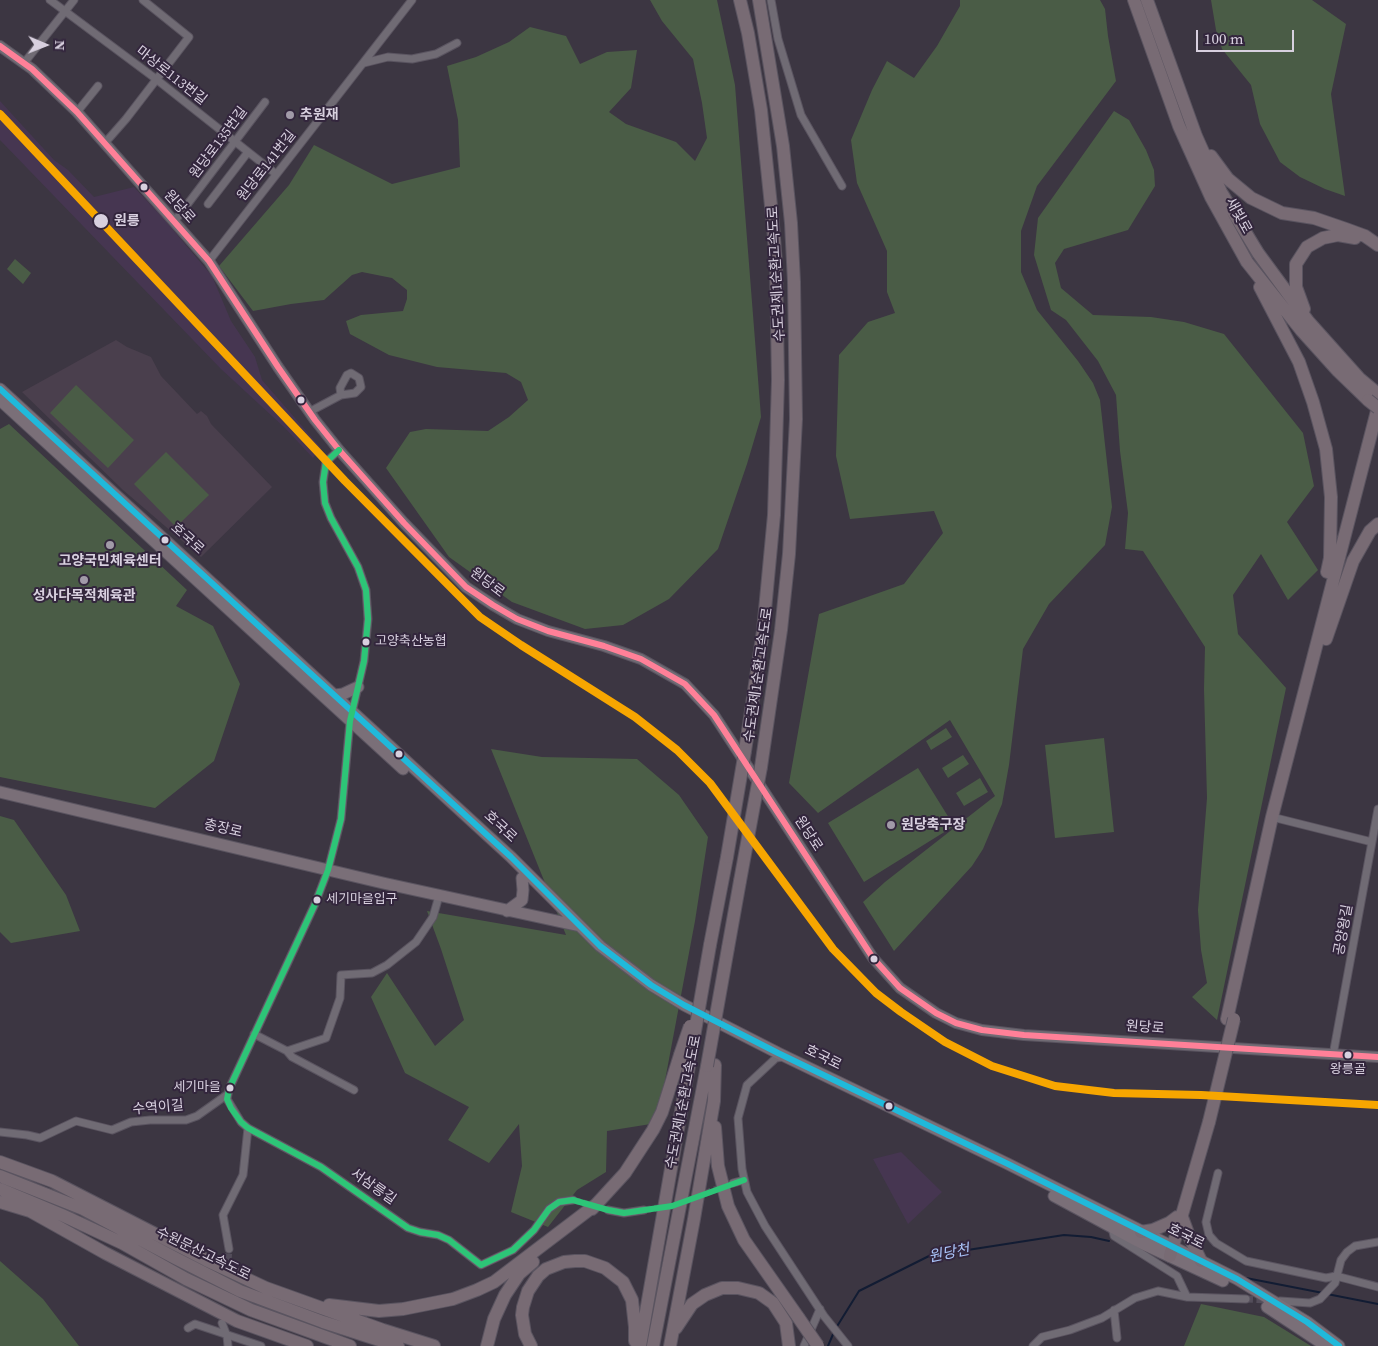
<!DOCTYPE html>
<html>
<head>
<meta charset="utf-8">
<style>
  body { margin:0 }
  #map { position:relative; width:1378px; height:1346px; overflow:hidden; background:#3c3642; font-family:"Source Serif 4",serif }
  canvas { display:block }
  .north { position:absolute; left:20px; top:20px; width:50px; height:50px; -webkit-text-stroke:4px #33263d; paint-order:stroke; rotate:91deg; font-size:14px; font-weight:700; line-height:20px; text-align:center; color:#d8d0df }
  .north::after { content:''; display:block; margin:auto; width:18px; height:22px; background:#d8d0df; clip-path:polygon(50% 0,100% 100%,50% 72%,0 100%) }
  .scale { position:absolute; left:1196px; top:30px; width:98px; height:22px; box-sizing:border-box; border:2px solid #d8d0df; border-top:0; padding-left:6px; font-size:15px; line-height:18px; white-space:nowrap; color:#d8d0df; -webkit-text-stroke:4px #33263d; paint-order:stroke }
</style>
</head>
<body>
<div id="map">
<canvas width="1378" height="1346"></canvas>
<div class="north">N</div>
<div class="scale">100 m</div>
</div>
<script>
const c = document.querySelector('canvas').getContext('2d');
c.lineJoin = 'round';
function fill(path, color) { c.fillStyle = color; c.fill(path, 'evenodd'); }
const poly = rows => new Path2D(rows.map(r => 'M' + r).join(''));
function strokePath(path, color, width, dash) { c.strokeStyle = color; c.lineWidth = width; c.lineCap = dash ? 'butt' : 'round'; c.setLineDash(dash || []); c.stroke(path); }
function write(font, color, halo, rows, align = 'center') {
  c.font = font + ' "Source Serif 4","Noto Sans KR",serif'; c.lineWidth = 4; c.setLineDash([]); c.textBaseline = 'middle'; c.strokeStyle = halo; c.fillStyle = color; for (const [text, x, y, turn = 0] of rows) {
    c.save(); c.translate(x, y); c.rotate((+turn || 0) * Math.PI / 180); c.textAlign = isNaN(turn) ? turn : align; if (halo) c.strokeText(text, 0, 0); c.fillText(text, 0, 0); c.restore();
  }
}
fill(poly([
  [0,101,54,160,68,170,94,197,134,187,163,218,212,276,231,321,255,357,262,380,321,448,313,458,285,428,221,369,0,140],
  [901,1152,942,1192,908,1224,873,1159]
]), '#463651');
fill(poly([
  [116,340,127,347,151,357,161,376,197,414,201,411,207,416,211,424,272,487,201,557,123,490,22,392]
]), '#4a3f4d');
fill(poly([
  [650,0,717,0,735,85,761,417,747,464,718,549,669,599,623,625,585,629,512,602,449,557,386,468,410,432,426,429,488,431,509,417,528,400,521,382,506,373,437,367,389,355,350,334,346,321,361,315,403,311,407,299,407,290,392,278,362,272,352,275,324,300,291,304,253,311,219,266,289,185,314,145,392,184,460,167,458,120,447,66,476,57,509,42,530,27,566,36,580,64,607,52,637,50,631,88,609,112,626,124,676,142,695,161,707,138,702,103,693,59,662,21],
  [960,0,1100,0,1105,9,1108,36,1116,81,1037,186,1021,231,1021,272,1037,310,1078,361,1093,383,1100,400,1112,507,1105,545,1049,604,1023,649,1009,765,1002,804,983,849,972,866,894,951,863,902,885,882,995,796,950,720,818,813,789,783,819,614,904,584,943,533,934,511,850,519,836,456,839,355,868,322,895,313,887,292,887,251,857,183,851,140,872,90,887,61,914,78,937,46,960,6],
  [1211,0,1312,0,1346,24,1331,94,1345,196,1325,189,1300,177,1280,162,1260,124,1251,85,1222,49,1216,30],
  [1114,111,1129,120,1146,150,1154,170,1155,186,1128,230,1064,249,1055,263,1061,288,1093,315,1151,317,1184,322,1224,334,1303,433,1314,486,1287,522,1318,570,1288,600,1261,554,1233,595,1238,634,1286,688,1217,1020,1192,997,1207,983,1201,950,1198,910,1207,798,1204,689,1205,647,1143,551,1125,549,1128,513,1120,451,1116,395,1098,361,1066,320,1051,310,1034,255,1038,218],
  [15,259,31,273,23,284,7,269],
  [76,385,134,440,108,468,50,413],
  [9,424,187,590,176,606,213,626,240,684,214,761,155,808,0,777,0,429],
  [166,452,209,495,176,527,134,484],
  [946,728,952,737,931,750,926,741],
  [1104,738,1114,832,1055,838,1045,745],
  [491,749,542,757,637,759,679,795,708,837,695,921,657,1123,607,1131,606,1172,577,1190,548,1227,511,1212,522,1166,519,1124,489,1163,448,1140,469,1107,405,1073,371,997,387,973,435,1046,464,1020,441,949,427,911,566,935],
  [963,755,969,764,948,778,942,768],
  [918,768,954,826,864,882,828,823],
  [980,778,988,792,964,806,956,793],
  [0,816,14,820,66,895,80,931,11,943,0,932],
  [0,1261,43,1299,79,1346,0,1346],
  [1201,1304,1264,1317,1311,1346,1184,1346]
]), '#4a5c46');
strokePath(poly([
  [1246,1278,1323,1293],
  [1327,1294,1378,1304],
  [836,1328,859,1291,929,1256,1064,1235,1091,1237,1109,1241],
  [828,1346,834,1332]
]), '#121c33', 2);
strokePath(poly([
  [573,1200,608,1210],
  [644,1210,672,1206,725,1186],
  [227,1271,229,1249],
  [1246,1299,1269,1300]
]), '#534d5a', 7, [7, 3.5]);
const street = poly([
  [50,0,156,79,276,174],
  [771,0,778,39,801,115,842,186],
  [24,63,74,0],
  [364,63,388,57,412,59,436,54,457,43],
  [77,112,98,86],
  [104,144,126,119,189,37,143,0],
  [208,204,248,152],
  [174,222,265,102],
  [209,261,412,0],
  [309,412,341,395,355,393,361,387,359,378,351,373,347,375,340,388,341,395],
  [339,450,326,462,323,482,325,503,331,518,358,567,366,590,368,619,364,661,350,721,341,819,328,870,315,904,229,1089,227,1099,241,1122,248,1128,321,1167,408,1228,420,1232,438,1235,449,1240,481,1265,513,1250,534,1230,549,1209,559,1202,573,1200],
  [1272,817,1372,842],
  [254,1034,287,1051,292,1057,354,1090],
  [287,1051,326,1038,340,998,341,975,372,973,387,965,416,942,433,917,439,896],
  [1333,1055,1378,809],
  [783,1057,776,1058,747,1085,738,1118,742,1169,747,1192,765,1226,824,1316,848,1346],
  [0,1132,27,1135,40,1138,76,1121,112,1130,131,1122,150,1120,186,1120,197,1116,228,1094],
  [1218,1173,1206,1222,1209,1235,1216,1243,1246,1261,1326,1278,1336,1276,1378,1287],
  [733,1183,744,1180],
  [608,1210,624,1213,644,1210],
  [1112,1228,1114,1236,1177,1276,1187,1297],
  [229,1249,223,1215,243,1175,248,1128],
  [1280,1301,1310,1303,1320,1299,1335,1283,1341,1260,1347,1252,1355,1246,1378,1242],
  [1114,1310,1117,1338],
  [222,1323,227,1336,228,1346],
  [188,1328,195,1324,261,1346],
  [804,1346,820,1309],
  [1033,1346,1042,1337,1070,1330,1102,1318,1135,1298,1158,1291,1187,1297,1246,1299]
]);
const secondary = poly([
  [0,46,32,69,77,112,209,261,278,367,315,420,339,450,404,523,466,587,493,605,517,619,548,631,604,646,641,659,685,684,714,715,873,958,900,988,936,1013,956,1023,982,1030,1024,1035,1378,1057]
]);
const primary = poly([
  [0,389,511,857,600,946,651,985,684,1005,778,1053,1008,1164,1237,1279,1307,1322,1339,1346],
  [0,400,403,769],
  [335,695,343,694,358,687],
  [0,792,383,883,580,926],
  [507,911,522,900,523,890,522,878],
  [1054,1196,1143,1244,1223,1281],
  [1267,1307,1326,1346]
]);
const highway = poly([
  [740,0,748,33,761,110,773,225,776,264,778,380,774,515,763,631,745,751],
  [759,0,783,146,791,223,794,282,796,419,789,554,781,630,761,767],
  [1134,0,1179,126,1211,197,1247,262,1301,330,1338,371,1368,400],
  [1147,0,1196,136,1221,192,1258,253,1308,321,1359,378,1378,394],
  [1211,156,1228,179,1251,198,1282,213,1314,218,1346,229,1365,236,1378,245],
  [1260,287,1299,362,1313,402,1326,449,1331,497,1330,558,1327,572],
  [1304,309,1296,287,1296,264,1307,247,1323,238,1338,235,1355,238],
  [1326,639,1353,561,1370,531,1378,524],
  [710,945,727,857],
  [728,948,740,881],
  [1227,1019,1272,817,1378,407],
  [715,1127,718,1166,728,1206,744,1240,798,1317],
  [0,1162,52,1181,206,1260,266,1288,383,1330,434,1346],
  [0,1176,83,1209,175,1258,240,1291,323,1322,398,1346],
  [0,1189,62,1215,122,1243,186,1279,251,1310,350,1346],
  [0,1202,30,1211,105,1253,237,1321,307,1346],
  [592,1209,625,1173,653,1130,662,1112,680,1055],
  [1182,1217,1189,1236,1201,1261],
  [1141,1232,1153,1230,1169,1223,1177,1217],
  [1170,1256,1209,1122],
  [329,1305,379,1311,403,1309,453,1299,477,1290,494,1282,598,1203],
  [676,1328,692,1304,705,1295,722,1288,738,1288,759,1293,773,1303,786,1323,789,1346],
  [487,1346,494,1319,505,1295,519,1274,533,1262],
  [531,1346,525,1334,522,1315,523,1307,528,1291,538,1276,546,1269,564,1262,575,1261,585,1261,605,1268,623,1282,632,1300,635,1327,635,1341],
  [640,1346,690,1060],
  [653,1346,707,1066],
  [670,1346,694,1219,714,1101,715,1065]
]);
strokePath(street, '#5a5460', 9);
strokePath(secondary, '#5a5460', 12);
strokePath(primary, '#5a5460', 13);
strokePath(highway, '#5a5460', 14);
strokePath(street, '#706b74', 7);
strokePath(secondary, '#706b74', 10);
strokePath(primary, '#7a6f78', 11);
strokePath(highway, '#786b74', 12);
const highwayBridge = poly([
  [1368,400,1378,408],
  [727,857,745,751],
  [740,881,761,767],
  [680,1055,690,1026],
  [690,1060,710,945],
  [707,1066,728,948],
  [1209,1122,1234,1019],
  [798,1317,818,1346]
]);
strokePath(highwayBridge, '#5a5460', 14, []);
strokePath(highwayBridge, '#786b74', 12);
strokePath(poly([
  [0,46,32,69,77,112,209,261,278,367,315,420,339,450,404,523,466,587,493,605,517,619,548,631,604,646,641,659,685,684,714,715,873,958,900,988,936,1013,956,1023,982,1030,1024,1035,1378,1057]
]), '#ff8098', 6);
strokePath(poly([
  [0,389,511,857,600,946,651,985,684,1005,778,1053,1008,1164,1237,1279,1307,1322,1339,1346]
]), '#20b9da', 6);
strokePath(poly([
  [339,450,326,462,323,482,325,503,331,518,358,567,366,590,368,619,364,661,350,721,341,819,328,870,315,904,229,1089,227,1099,231,1108,241,1122,248,1128,321,1167,408,1228,420,1232,438,1235,449,1240,481,1265,513,1250,534,1230,549,1209,559,1202,573,1200,608,1210,624,1213,672,1206,744,1180]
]), '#2dc577', 6);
strokePath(poly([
  [0,114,345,481,480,617,521,645,635,717,677,750,710,783,833,949,876,993,901,1012,945,1042,992,1066,1055,1086,1114,1093,1201,1095,1378,1105]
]), '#f7a600', 8);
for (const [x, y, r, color] of [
  [290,115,5,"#a19aa8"],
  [144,187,4.5,"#d8d0df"],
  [101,221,8,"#d8d0df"],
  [301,400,4.5,"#d8d0df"],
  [165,540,4.5,"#d8d0df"],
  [110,545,5,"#a19aa8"],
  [84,580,5,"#a19aa8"],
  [366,642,4.5,"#d8d0df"],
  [399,754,4.5,"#d8d0df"],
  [891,825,5,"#a19aa8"],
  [317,900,4.5,"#d8d0df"],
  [874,959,4.5,"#d8d0df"],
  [1348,1055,4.5,"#d8d0df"],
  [230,1088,4.5,"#d8d0df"],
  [889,1106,4.5,"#d8d0df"]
]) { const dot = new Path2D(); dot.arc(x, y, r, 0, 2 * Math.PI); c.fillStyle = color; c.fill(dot); strokePath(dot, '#33263d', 2); }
write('13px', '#d8d0df', '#33263d', [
  ["고양축산농협",375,642],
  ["세기마을입구",326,900],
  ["왕릉골",1348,1070,"center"],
  ["세기마을",221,1088,"right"]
], 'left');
write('14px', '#d8d0df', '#33263d', [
  ["마상로113번길",171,76,38],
  ["원당로135번길",219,143,-53],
  ["원당로141번길",267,166,-52],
  ["원당로",179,207,48],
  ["새빛로",1238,216,61],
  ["수도권제1순환고속도로",777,274,-93],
  ["호국로",187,539,42],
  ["원당로",487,583,37],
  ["수도권제1순환고속도로",759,675,-82],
  ["호국로",500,827,43],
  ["충장로",223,829,13],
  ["원당로",808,834,57],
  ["공양왕길",1344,930,-80],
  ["원당로",1145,1028,4],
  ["호국로",823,1058,26],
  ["수도권제1순환고속도로",684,1102,-79],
  ["수역이길",158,1108,-5],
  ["서삼릉길",373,1187,35],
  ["호국로",1186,1237,26],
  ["수원문산고속도로",203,1254,26]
]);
write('bold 14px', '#d8d0df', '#33263d', [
  ["추원재",300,115],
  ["고양국민체육센터",110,561,"center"],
  ["성사다목적체육관",84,596,"center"],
  ["원당축구장",901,825]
], 'left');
write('bold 14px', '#d8d0df', '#33263d', [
  ["원릉",114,221]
], 'left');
write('italic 15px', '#aac4f9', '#33263d', [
  ["원당천",949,1254,-11]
]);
</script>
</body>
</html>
